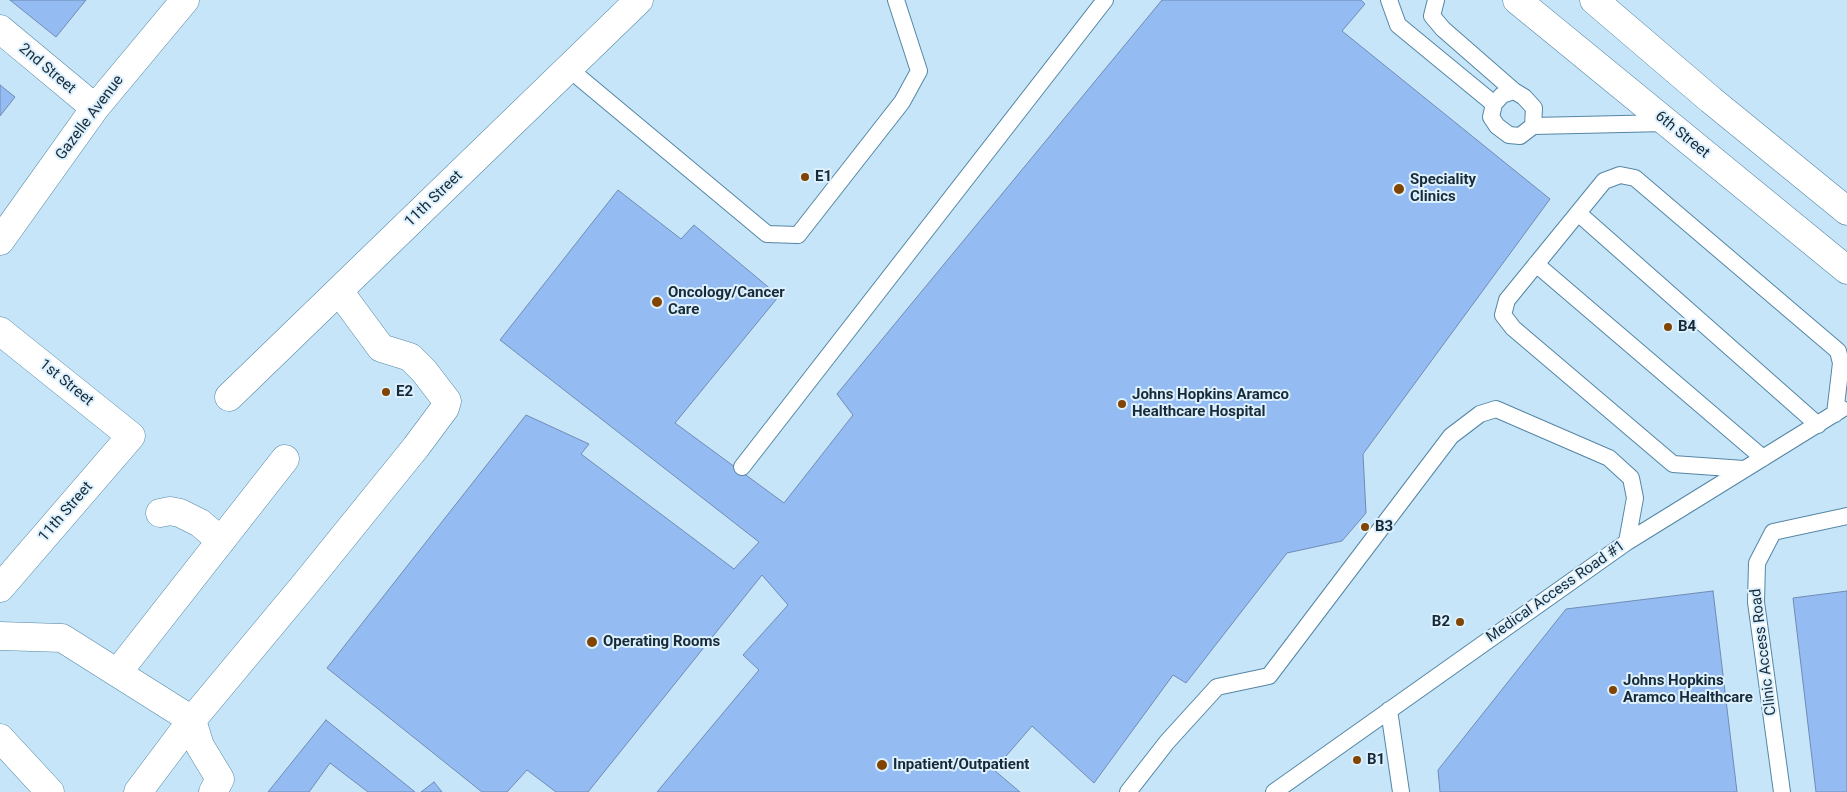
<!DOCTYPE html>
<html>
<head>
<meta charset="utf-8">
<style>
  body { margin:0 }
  canvas { display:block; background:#c6e5f9 }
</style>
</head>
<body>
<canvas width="1847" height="792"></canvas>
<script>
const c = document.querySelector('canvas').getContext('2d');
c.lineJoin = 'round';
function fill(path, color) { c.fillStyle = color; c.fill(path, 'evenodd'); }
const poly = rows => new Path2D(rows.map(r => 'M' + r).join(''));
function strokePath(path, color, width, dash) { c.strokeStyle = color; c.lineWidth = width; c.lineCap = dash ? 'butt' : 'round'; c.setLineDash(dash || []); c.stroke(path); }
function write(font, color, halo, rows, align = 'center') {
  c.font = font + ' Roboto,sans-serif'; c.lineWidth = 4; c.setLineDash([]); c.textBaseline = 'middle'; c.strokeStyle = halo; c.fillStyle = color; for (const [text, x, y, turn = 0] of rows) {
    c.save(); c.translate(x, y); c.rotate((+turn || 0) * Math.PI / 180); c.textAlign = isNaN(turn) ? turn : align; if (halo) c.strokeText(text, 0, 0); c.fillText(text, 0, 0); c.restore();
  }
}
const building = poly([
  [10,0,86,0,56,37,10,0],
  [1162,0,1361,0,1365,4,1342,31,1550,199,1363,454,1366,513,1342,541,1287,553,1186,683,1173,675,1094,783,1032,726,994,770,1020,792,657,792,759,670,743,655,788,605,762,575,588,792,556,792,527,770,507,792,482,792,327,668,526,415,589,444,581,454,734,569,759,542,500,340,618,190,681,239,694,225,779,296,675,423,784,503,853,415,837,394,1162,0],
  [0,85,15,97,0,116,0,85],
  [1713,591,1737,792,1440,792,1438,770,1566,609,1713,591],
  [1847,591,1847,792,1816,792,1793,598,1847,591],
  [326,720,415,792,368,792,330,763,309,792,268,792,326,720],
  [434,782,442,792,421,792,434,782]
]);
fill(building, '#94bbf2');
strokePath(building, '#6f8cb6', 1);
const lane = poly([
  [1389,0,1398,25,1494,104],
  [1436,0,1432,16,1443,29,1514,91],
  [568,68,767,234,798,235,902,102,919,71,896,0],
  [1533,126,1534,108,1524,97,1514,91,1502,95,1494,104,1491,117,1497,126,1509,135,1520,136,1533,126,1667,123],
  [1578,213,1818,425],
  [1536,264,1763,458],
  [742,467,1105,0],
  [1744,469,1673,464,1513,328,1503,315,1507,300,1604,181,1620,175,1635,178,1838,351,1841,363,1835,414],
  [1389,710,1401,792],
  [1128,792,1167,742,1217,687,1269,676,1451,436,1480,414,1496,409,1609,458,1631,478,1635,498,1627,542],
  [1274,792,1627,542,1842,409],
  [1782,792,1756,602,1757,563,1773,532,1847,516]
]);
const street = poly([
  [0,29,95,108],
  [0,241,95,108,185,0],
  [0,331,131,436,0,588],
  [229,397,639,0],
  [160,513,170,511,180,513,200,523,221,541],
  [0,636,62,638,192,720,200,746,220,779,213,792],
  [118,672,285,459],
  [0,738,50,792],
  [138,792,192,720,306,583,416,447,445,408,447,401,424,371,410,357,381,348,339,291]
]);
const secondary = poly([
  [1517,0,1847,270],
  [1594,0,1711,100,1847,211]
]);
strokePath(lane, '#5486a5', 18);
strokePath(street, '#5486a5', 29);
strokePath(secondary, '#5486a5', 29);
strokePath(lane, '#fff', 16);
strokePath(street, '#fff', 28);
strokePath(secondary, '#fff', 28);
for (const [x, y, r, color] of [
  [805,177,5,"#824403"],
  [1399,189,6,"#824403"],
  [657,302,6,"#824403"],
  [1668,327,5,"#824403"],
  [386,392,5,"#824403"],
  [1122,404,5,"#824403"],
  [1365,527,5,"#824403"],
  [1460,622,5,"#824403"],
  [592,642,6,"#824403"],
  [1613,690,5,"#824403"],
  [1357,760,5,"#824403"],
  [882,765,6,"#824403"]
]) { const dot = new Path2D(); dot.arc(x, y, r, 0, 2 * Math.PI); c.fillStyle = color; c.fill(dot); strokePath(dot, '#dcf0fe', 2); }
write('15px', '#162a37', '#dcf0fe', [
  ["2nd Street",47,69,40],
  ["Gazelle Avenue",90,118,-53],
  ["6th Street",1682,135,39],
  ["11th Street",434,199,-44],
  ["1st Street",66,383,39],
  ["11th Street",66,512,-49],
  ["Medical Access Road #1",1556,592,-35],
  ["Clinic Access Road",1764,652,-97]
]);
write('bold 15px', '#162a37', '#dcf0fe', [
  ["E1",815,177],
  ["Speciality",1410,180],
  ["Clinics",1410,197],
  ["Oncology/Cancer",668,293],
  ["Care",668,310],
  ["B4",1678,327],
  ["E2",396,392],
  ["Johns Hopkins Aramco",1132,395],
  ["Healthcare Hospital",1132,412],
  ["B3",1375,527],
  ["B2",1450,622,"right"],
  ["Operating Rooms",603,642],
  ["Johns Hopkins",1623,681],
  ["Aramco Healthcare",1623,698],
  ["B1",1367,760],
  ["Inpatient/Outpatient",893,765]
], 'left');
</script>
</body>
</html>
